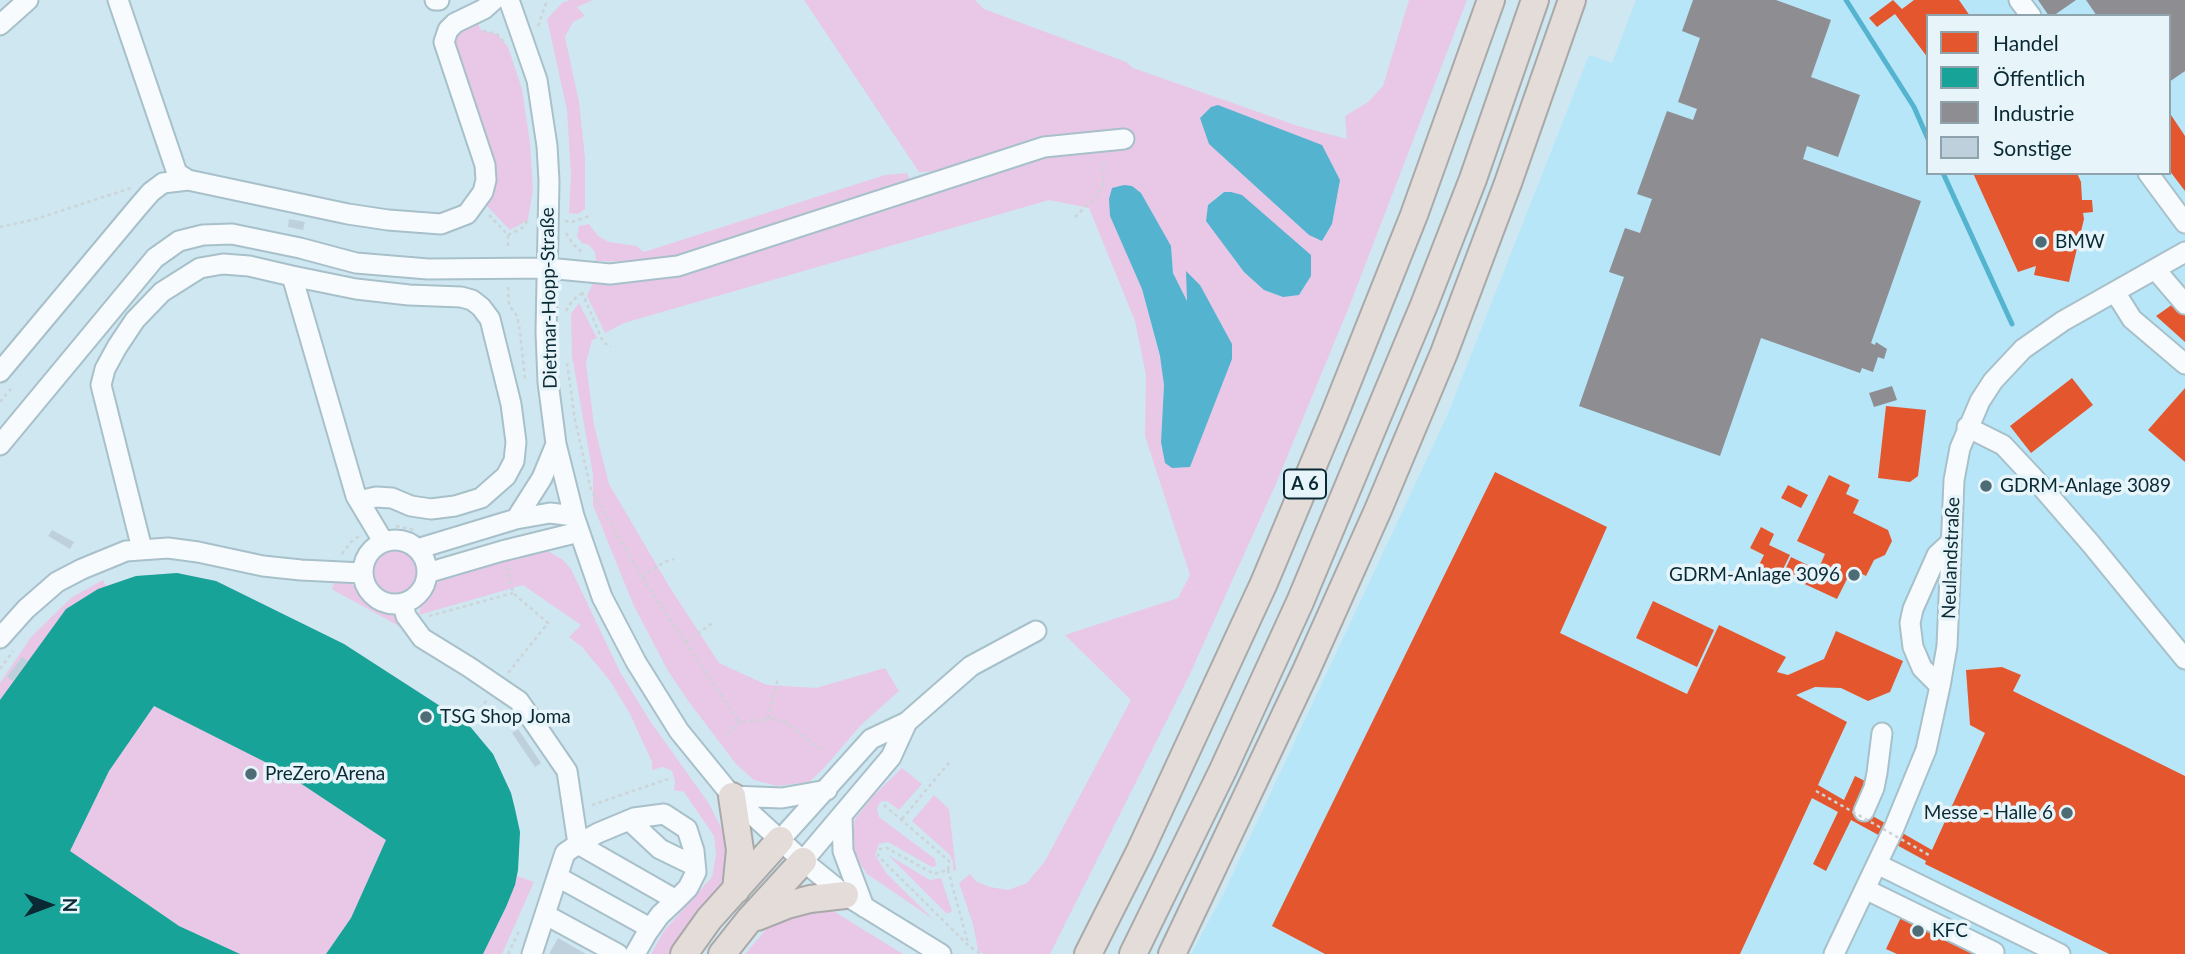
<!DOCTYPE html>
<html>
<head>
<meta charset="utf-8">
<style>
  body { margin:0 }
  #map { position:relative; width:2185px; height:954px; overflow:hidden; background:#cfe7f0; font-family:Lato,sans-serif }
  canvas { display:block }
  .legend { position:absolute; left:1926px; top:14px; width:245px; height:161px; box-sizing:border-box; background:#e7f5fa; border:2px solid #8ea3ab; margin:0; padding:9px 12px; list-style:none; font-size:21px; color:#092934 }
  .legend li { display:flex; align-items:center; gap:14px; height:35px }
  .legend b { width:35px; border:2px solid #8ea3ab }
  .north { position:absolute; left:14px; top:870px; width:70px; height:70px; -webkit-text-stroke:5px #e7f5fa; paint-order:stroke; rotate:90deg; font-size:19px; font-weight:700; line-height:28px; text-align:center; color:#092934 }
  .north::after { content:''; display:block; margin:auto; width:24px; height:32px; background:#092934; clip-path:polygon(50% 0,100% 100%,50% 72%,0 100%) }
</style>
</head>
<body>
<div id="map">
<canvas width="2185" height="954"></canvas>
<ul class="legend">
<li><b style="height:19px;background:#e4572e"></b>Handel</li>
<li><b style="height:19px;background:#17a398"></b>Öffentlich</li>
<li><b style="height:19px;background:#8d8d92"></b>Industrie</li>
<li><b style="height:19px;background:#bdd0dc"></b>Sonstige</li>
</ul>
<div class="north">N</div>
</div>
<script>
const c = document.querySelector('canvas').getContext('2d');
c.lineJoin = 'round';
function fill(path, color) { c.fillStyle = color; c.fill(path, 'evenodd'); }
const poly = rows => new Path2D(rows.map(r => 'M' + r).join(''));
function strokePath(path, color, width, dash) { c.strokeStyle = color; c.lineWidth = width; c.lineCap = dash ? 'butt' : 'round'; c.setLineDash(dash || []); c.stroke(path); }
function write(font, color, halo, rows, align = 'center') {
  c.font = font + ' Lato,sans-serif'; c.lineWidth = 7; c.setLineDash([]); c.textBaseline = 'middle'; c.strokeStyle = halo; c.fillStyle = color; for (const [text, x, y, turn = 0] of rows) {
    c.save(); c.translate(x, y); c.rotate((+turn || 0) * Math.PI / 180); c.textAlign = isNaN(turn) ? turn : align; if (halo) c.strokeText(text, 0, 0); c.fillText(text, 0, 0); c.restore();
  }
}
fill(poly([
  [1636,0,2185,0,2185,954,1191,954,1222,897,1447,416,1589,55,1612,63],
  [1928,16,2169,16,2169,173,1928,173]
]), '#b7e6f8');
fill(poly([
  [570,0,593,0,577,7,585,16,573,22,565,37,579,102,585,158,585,209,578,214,569,213,571,175,567,110,547,19,562,3],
  [804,0,975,0,984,9,1126,62,1133,68,1298,126,1347,139,1345,116,1368,102,1383,86,1409,0,1467,0,1349,307,1275,486,1189,676,1050,954,984,954,978,950,973,924,959,883,970,874,977,882,990,887,1008,890,1027,883,1045,861,1131,700,1065,635,1178,598,1190,575,1145,436,1146,375,1135,321,1089,208,1049,200,624,323,605,333,587,296,593,283,674,277,947,180,943,171,919,172],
  [1223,192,1311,276,1299,295,1208,205],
  [1171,246,1173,273,1188,304,1232,359,1162,449,1161,442,1164,385,1163,369,1142,289],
  [477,21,481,30,497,34,508,47,522,89,530,143,533,189,528,220,510,230,485,204,453,50,454,39,461,28],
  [907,173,911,182,679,257,641,262,596,261,595,252,589,245,582,243,577,237,579,226,589,224,598,236,609,242,636,246,644,252,885,175],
  [579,303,597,338,592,340,586,363,594,425,609,484,669,586,719,663,767,685,816,688,885,668,899,691,860,726,824,768,809,782,777,786,754,780,736,764,689,702,668,671,633,604,593,505,593,475,572,356,571,314],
  '372 572a23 23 0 1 1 46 0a23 23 0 1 1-46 0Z',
  [533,551,548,551,563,560,571,569,620,672,650,721,708,802,726,837,726,867,722,884,673,954,651,954,664,931,712,877,716,855,714,836,684,792,674,790,675,781,672,771,663,767,652,770,652,762,630,714,611,682,582,647,569,637,581,625,523,585,419,615,421,605,440,580,454,572],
  [177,573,216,581,344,644,468,724,493,754,511,793,515,809,520,832,517,876,534,882,502,954,0,954,0,683,31,637,72,597,103,580,106,586,136,576],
  [335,580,345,580,354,586,368,603,382,612,397,615,403,622,399,626,335,591,332,589],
  [902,768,922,784,899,810,887,801,880,802,877,809,879,817,935,859,936,866,932,867,888,842,879,844,875,855,887,874,933,919,867,874,855,856,851,836,855,819,873,796],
  [934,795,949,809,956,870,953,871,953,862,950,855,912,821],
  [888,855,930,880,941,878,952,911,947,914],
  [830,909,903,954,745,954,769,926,783,915]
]), '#e9c8e7');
fill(poly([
  [1218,105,1322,145,1340,180,1332,224,1322,241,1309,235,1209,144,1200,118,1211,107],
  [1124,185,1132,186,1141,193,1171,246,1173,273,1187,301,1186,271,1200,285,1232,344,1232,359,1190,467,1172,468,1165,463,1161,442,1164,385,1160,356,1142,289,1110,216,1109,199,1112,188],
  [1224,192,1231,192,1242,195,1311,255,1311,276,1299,295,1283,297,1264,290,1244,272,1206,221,1208,205]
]), '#54b4d0');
fill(poly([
  [1893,0,1902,9,1914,0,1959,0,1970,16,1928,16,1928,58,1895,14,1877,27,1869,18],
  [2169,112,2185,136,2185,191,2169,170],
  [1973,173,2077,173,2081,182,2082,200,2092,200,2093,212,2083,213,2084,219,2069,282,2034,275,2036,266,2018,272],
  [2173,304,2185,314,2185,342,2156,316],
  [2072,378,2093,405,2031,453,2010,426],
  [2185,388,2185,462,2148,430],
  [1886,406,1926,410,1918,476,1910,482,1878,478],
  [1495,472,1607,527,1560,633,1687,694,1719,625,1786,657,1777,672,1788,675,1824,659,1836,631,1903,661,1890,692,1868,701,1841,688,1815,687,1796,695,1847,722,1818,785,1844,800,1855,776,1869,783,1857,807,1932,850,1985,733,1970,725,1966,670,2002,667,2021,675,2013,691,2185,776,2185,954,2109,954,1925,864,1926,861,1851,820,1826,871,1813,864,1838,812,1812,798,1740,954,1325,954,1272,926],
  [1829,475,1850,485,1846,494,1859,500,1853,513,1888,530,1892,541,1885,555,1874,560,1866,576,1852,569,1837,599,1783,574,1791,557,1818,570,1825,554,1797,541],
  [1788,485,1808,495,1801,508,1781,498],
  [1761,527,1774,534,1769,545,1790,555,1779,577,1758,567,1764,555,1750,548],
  [1653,601,1714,630,1697,667,1636,638],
  [1903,913,1979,954,1897,954,1886,949]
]), '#e4572e');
fill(poly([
  [177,573,216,581,344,644,468,724,493,754,511,793,515,809,520,832,518,870,515,885,506,907,483,954,326,954,351,918,386,840,279,769,154,706,109,771,70,851,179,926,240,954,0,954,0,700,66,609,98,589,136,576]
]), '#17a398');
fill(poly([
  [1693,0,1776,0,1831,20,1811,77,1860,95,1838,157,1807,146,1803,159,1921,201,1871,343,1875,345,1876,342,1887,349,1884,359,1878,357,1873,372,1862,368,1860,373,1761,338,1720,456,1579,406,1624,277,1609,272,1625,228,1640,233,1652,199,1637,194,1667,111,1693,120,1697,109,1678,102,1700,38,1682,31],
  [2038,0,2076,0,2053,16,2049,16],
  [2086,0,2185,0,2185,71,2169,82,2169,16,2097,16],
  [1892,386,1897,400,1874,407,1869,393]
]), '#8d8d92');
strokePath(poly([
  [1846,0,1914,107,1928,139],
  [1943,173,2012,324]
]), '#54b4d0', 5);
fill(poly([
  [289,219,305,222,303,230,288,227],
  [52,530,74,542,70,549,48,536],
  [22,657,28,661,13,681,7,677],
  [518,729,541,763,535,767,512,733],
  [558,938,586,954,549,954]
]), '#bdd0dc');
const minor = poly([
  [118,0,177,173,188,180],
  [435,0,439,0],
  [509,0,537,80,547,146,549,181,546,332,548,382,556,444,574,516,602,597,636,662,679,731,732,796,803,861,845,895,941,954],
  [2019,0,2031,16],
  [0,25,28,0],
  [2148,173,2185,223],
  [2155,269,2185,304],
  [2115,292,2132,319,2185,364],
  [0,372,138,207,151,192,163,183,188,180,348,214,388,220,441,224,467,214,483,192,486,180,485,165,444,42,448,30,455,23,484,9,494,0],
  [1967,427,2003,445,2033,477,2091,544,2185,659],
  [0,445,155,258,179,241,203,235,232,234,300,248,356,263,428,269,547,268,610,274,678,266,1044,147,1124,139],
  [359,501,376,497,392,498,411,506,431,509,455,506,481,498,506,476,514,461,516,442,511,404,490,319,481,307,472,300,461,297,409,295,356,289,292,276,356,496,383,541],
  [516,519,542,478,556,444],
  '363 572a32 32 0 1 1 64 0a32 32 0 1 1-64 0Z',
  [142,549,101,385,105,369,117,347,135,320,162,292,200,268,223,264,249,266,292,276],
  [417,549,516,519,550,513,574,516],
  [427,573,502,551,579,532],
  [403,604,406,616,422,638,469,667,519,701,567,771,578,844,565,853,532,954],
  [0,638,26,609,57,582,82,569,126,551,168,548,198,552,263,566,301,570,362,573],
  [1940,686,1922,668,1913,647,1910,623,1913,609,1937,555,1950,543],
  [732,796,782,798,827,790],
  [1864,811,1874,788,1877,773,1882,733],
  [842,815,843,851,864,907],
  [629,820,660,849,695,866],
  [780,840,871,739,907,722,971,666,1036,631],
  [803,861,891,757,907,722],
  [1877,864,2060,954],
  [558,877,650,928],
  [1865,889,1994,952,1993,954],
  [546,915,618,954],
  [635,954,647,933,660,915,676,900,688,888,696,872,694,851,687,829,664,814,634,818,598,833,578,844,676,900],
  [1834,954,1894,828,1926,750,1940,686,1947,646,1954,480,1960,448,1980,401,1993,381,2023,349,2063,321,2185,252]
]);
const highway = poly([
  [732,796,740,850,736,890],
  [757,917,787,905,810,899,845,895],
  [684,954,709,919,780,840],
  [722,954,749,920,803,861],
  [1088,954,1140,851,1264,583,1335,413,1414,215,1491,0],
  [1133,954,1223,770,1300,602,1424,305,1473,179,1535,0],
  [1172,954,1306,671,1378,510,1444,353,1508,183,1572,0]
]);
strokePath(minor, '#a7c0ca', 23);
strokePath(highway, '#a8a9a8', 30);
strokePath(poly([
  [538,26,546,3,545,0],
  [483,31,497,34,504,42],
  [489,215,508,235,508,249],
  [1075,217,1097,196,1103,185,1104,158],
  [565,221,572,222,592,215],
  [0,227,36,219,131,188],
  [566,233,573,244,582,252],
  [508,235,522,228,528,220,530,220],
  [508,287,509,305,517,316,520,331,525,379],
  [582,292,603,342,611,347],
  [566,311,572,301,582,293],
  [567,363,575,420,591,490,642,577,739,722],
  [0,402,13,386],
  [396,526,414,530],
  [342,554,351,542,359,536],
  [507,567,513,593,548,623,508,673],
  [642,577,664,562,674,559],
  [429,616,513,593],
  [686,642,714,622],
  [0,669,13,651],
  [480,709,487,700],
  [768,718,778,678],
  [727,734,739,722,775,719,789,724,823,752],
  [592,805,668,779],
  [884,805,949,861,948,870,934,874,887,848,880,849,878,856,969,946,981,954],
  [902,819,951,760],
  [948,870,968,943],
  [508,954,520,929]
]), '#ccd4d7', 2.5, [3.5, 3.5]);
strokePath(minor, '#f8fbfd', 19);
strokePath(highway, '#e4dcd9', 26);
strokePath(poly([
  [1816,791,1929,855]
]), '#ccd4d7', 2.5, [3.5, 3.5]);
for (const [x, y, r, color] of [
  [2041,242,7,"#4e6c76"],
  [1986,486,7,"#4e6c76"],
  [1854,575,7,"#4e6c76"],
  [426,717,7,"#4e6c76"],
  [251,774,7,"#4e6c76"],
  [2067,813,7,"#4e6c76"],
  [1918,931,7,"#4e6c76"]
]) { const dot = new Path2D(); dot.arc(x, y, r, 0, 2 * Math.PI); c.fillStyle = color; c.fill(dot); strokePath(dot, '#e7f5fa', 2.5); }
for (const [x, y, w] of [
  [1305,484,42]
]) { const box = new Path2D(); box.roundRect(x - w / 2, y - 14.5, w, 29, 5); c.fillStyle = '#e7f5fa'; c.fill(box); strokePath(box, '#092934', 2); }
write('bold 18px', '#092934', null, [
  ["A 6",1305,484]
]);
write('19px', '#092934', '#e7f5fa', [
  ["BMW",2055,242],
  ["GDRM-Anlage 3089",2000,486],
  ["GDRM-Anlage 3096",1840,575,"right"],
  ["TSG Shop Joma",440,717],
  ["PreZero Arena",265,774],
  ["Messe - Halle 6",2053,813,"right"],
  ["KFC",1932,931]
], 'left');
write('19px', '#092934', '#e7f5fa', [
  ["Dietmar-Hopp-Straße",549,298,-91],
  ["Neulandstraße",1951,558,-88]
]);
</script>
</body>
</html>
